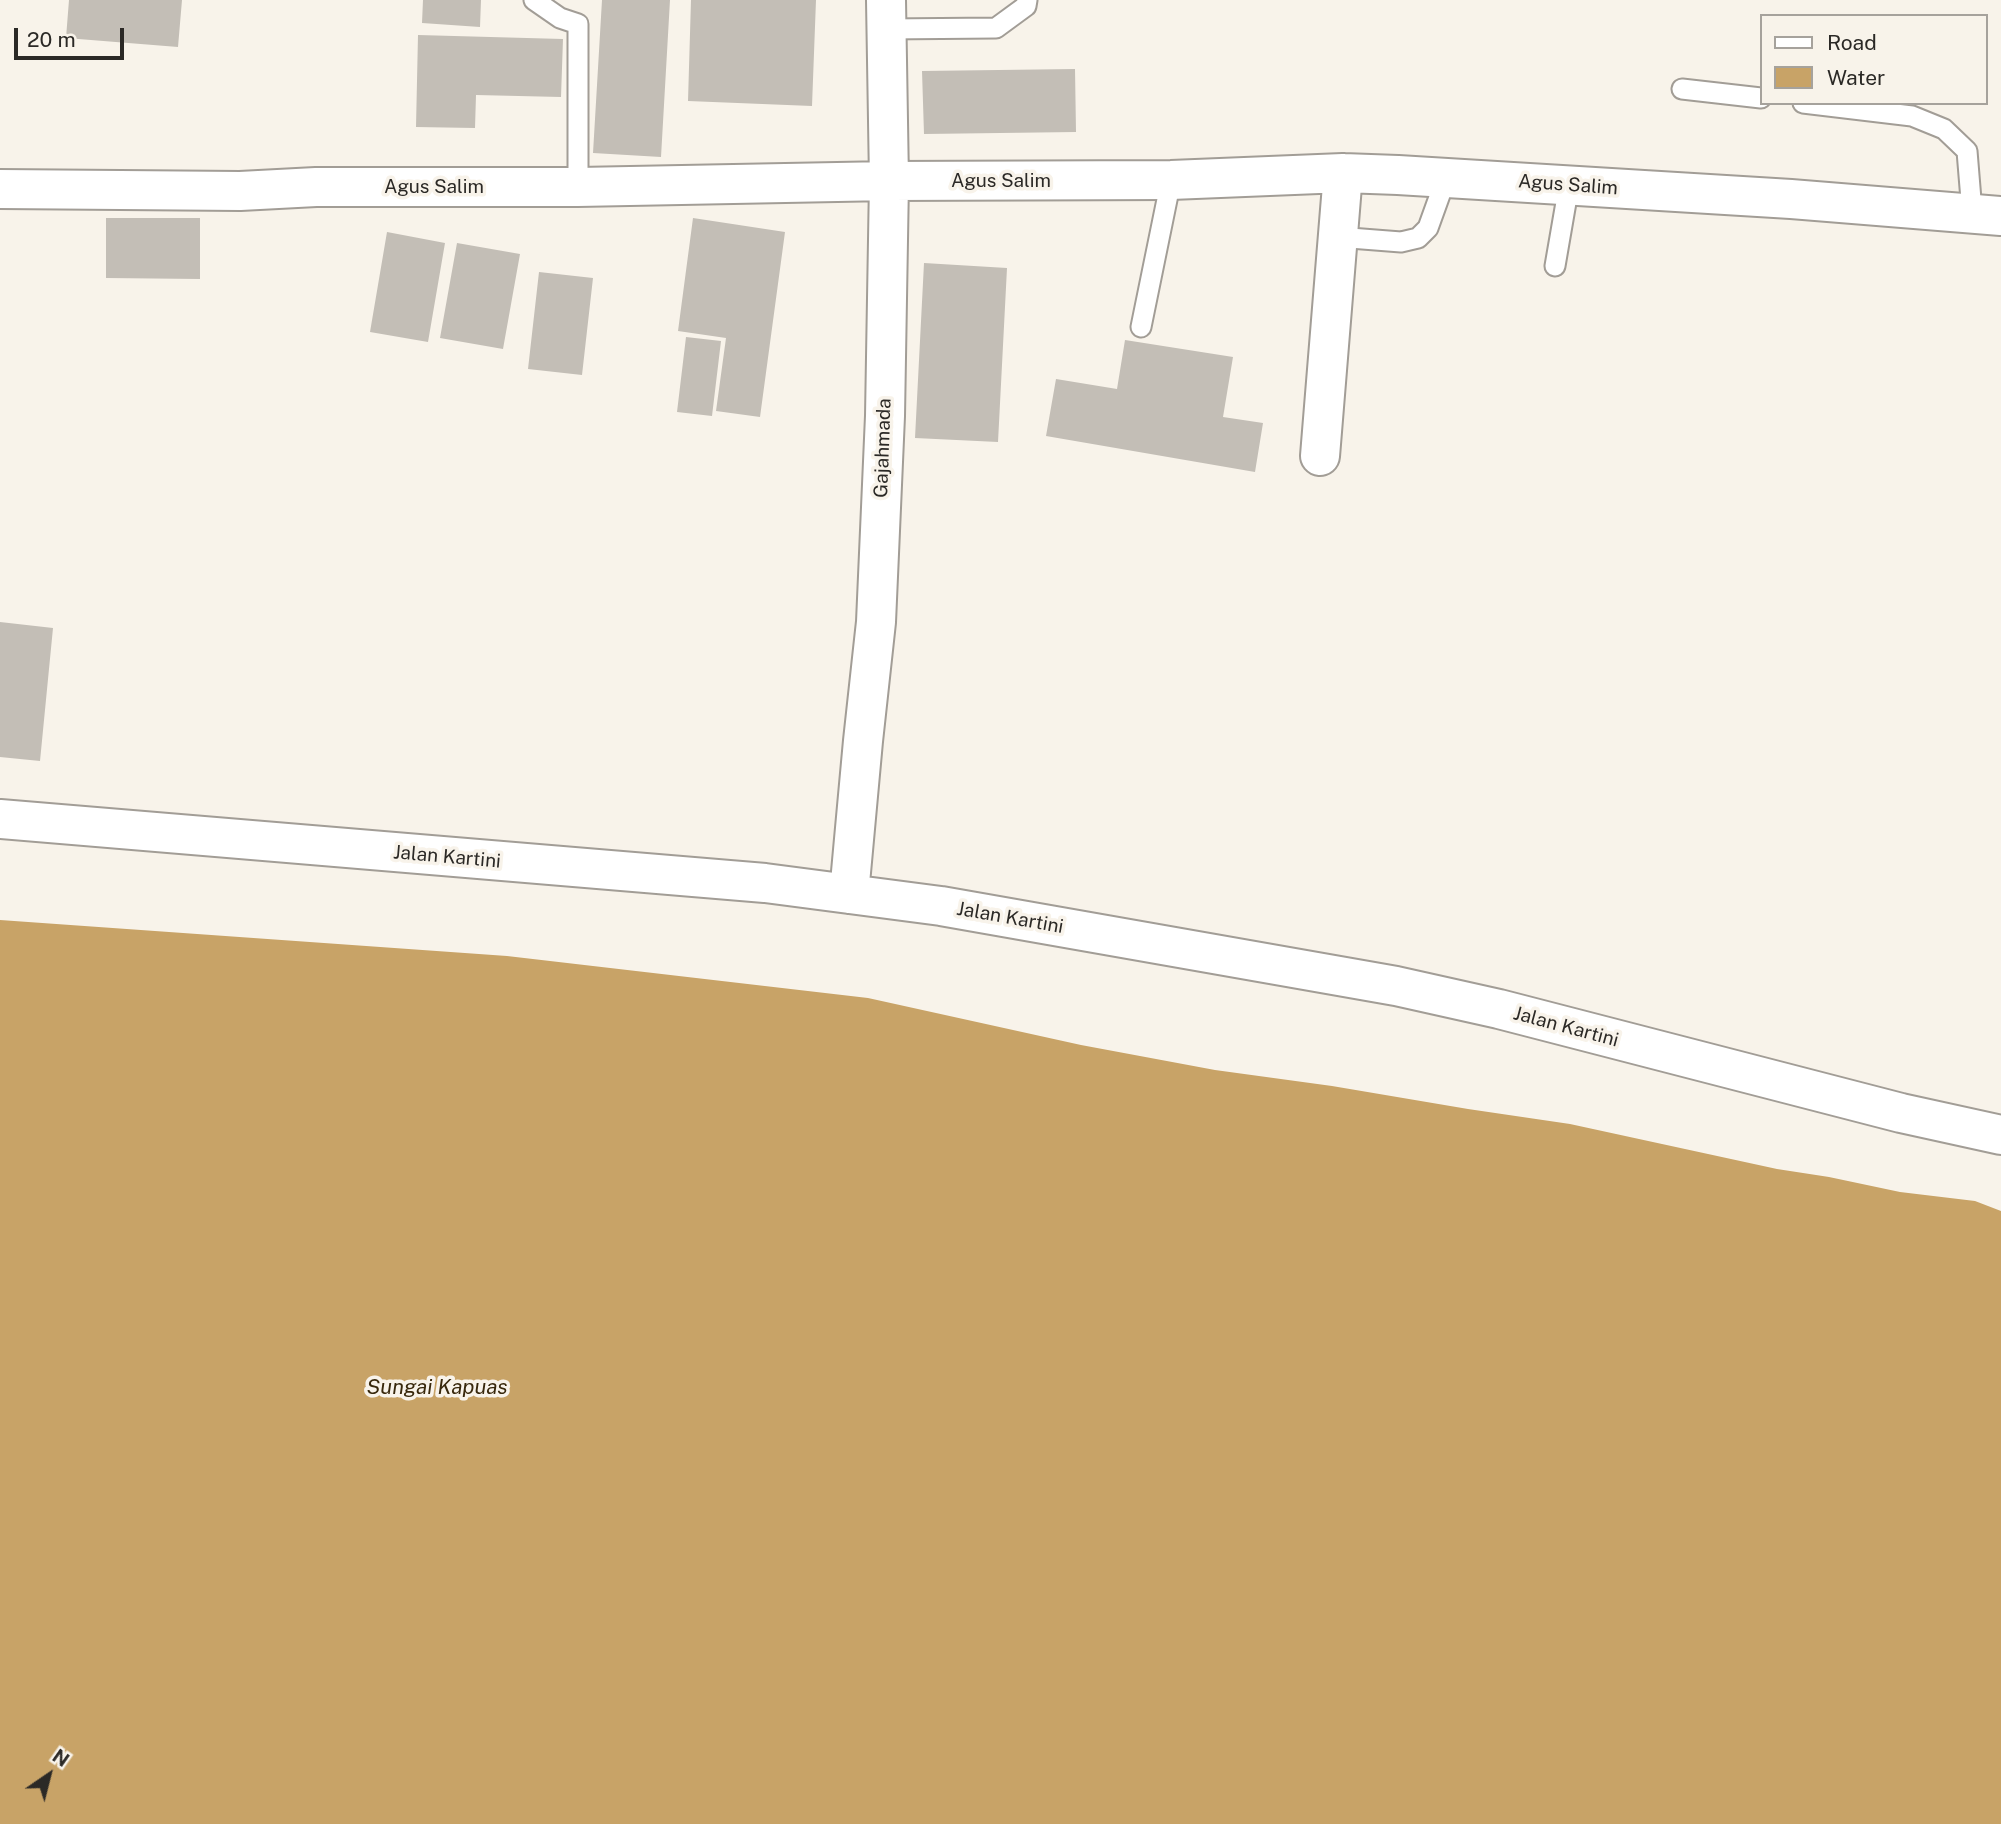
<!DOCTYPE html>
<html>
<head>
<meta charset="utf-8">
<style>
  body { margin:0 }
  #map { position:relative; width:2001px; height:1824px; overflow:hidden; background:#f8f3ea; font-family:"Public Sans",sans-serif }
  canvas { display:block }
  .legend { position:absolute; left:1760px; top:14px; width:228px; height:91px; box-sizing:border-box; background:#f8f3ea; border:2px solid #a6a29c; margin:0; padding:9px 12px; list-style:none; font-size:21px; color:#2b2926 }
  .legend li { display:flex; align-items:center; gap:14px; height:35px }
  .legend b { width:35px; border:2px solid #a6a29c }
  .north { position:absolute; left:14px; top:1740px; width:70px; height:70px; -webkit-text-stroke:5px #f8f3ea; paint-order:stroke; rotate:35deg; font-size:19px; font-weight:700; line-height:28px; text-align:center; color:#2b2926 }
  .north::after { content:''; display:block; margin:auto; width:24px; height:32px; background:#2b2926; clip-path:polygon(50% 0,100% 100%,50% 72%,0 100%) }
  .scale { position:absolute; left:14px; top:28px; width:110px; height:32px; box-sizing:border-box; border:4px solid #2b2926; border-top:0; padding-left:9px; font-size:21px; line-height:24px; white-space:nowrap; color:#2b2926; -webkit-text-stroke:5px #f8f3ea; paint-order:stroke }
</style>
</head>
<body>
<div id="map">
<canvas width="2001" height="1824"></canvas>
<ul class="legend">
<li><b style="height:9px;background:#fff"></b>Road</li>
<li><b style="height:19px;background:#c8a367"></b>Water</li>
</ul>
<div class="north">N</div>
<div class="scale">20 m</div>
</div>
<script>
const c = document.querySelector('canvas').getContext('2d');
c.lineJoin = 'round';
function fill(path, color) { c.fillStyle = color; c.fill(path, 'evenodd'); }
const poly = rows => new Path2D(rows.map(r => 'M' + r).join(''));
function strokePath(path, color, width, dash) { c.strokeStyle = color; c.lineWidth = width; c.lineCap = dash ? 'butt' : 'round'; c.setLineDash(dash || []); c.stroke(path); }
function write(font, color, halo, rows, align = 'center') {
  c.font = font + ' "Public Sans",sans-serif'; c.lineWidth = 7; c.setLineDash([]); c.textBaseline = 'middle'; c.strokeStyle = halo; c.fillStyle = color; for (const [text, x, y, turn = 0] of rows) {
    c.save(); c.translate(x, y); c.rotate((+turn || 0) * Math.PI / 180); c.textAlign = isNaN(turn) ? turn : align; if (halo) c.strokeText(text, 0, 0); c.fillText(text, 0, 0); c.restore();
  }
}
fill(poly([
  [0,920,507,956,868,998,1081,1045,1215,1070,1332,1086,1468,1109,1570,1124,1777,1169,1829,1177,1900,1192,1975,1201,2001,1211,2001,1824,0,1824]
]), '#c8a367');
fill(poly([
  [69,0,182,0,178,47,66,38],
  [423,0,481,0,480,27,422,23],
  [602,0,670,0,661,157,593,153],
  [691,0,816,0,812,106,688,101],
  [418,35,563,39,561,97,476,95,475,128,416,127],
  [1075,69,1076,132,924,134,922,71],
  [106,218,200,218,200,279,106,278],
  [693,218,785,232,760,417,716,411,726,338,678,331],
  [387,232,445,243,428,342,370,332],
  [457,243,520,254,503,349,440,338],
  [924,263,1007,268,998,442,915,438],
  [539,272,593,278,582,375,528,369],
  [686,337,721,341,712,416,677,412],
  [1125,340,1233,357,1223,417,1263,423,1255,472,1046,436,1056,379,1117,389],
  [0,622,53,628,40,761,0,757]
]), '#c3beb6');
const lane = poly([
  [534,0,560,18,578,24,578,187],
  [886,29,996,28,1026,6,1027,0],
  [1682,89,1761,98],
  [1803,103,1912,116,1944,129,1967,151,1972,212],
  [1337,237,1401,242,1418,238,1428,228,1446,178],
  [1555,266,1569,185],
  [1141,327,1171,180]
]);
const street = poly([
  [0,189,240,191,316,187,578,187,889,181,1171,180,1343,173,1398,175,1791,199,2001,216],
  [1320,456,1343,173],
  [0,819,765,883,941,906,1396,986,1499,1009,1901,1113,2001,1135],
  [849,894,863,741,876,622,885,416,889,181,886,0]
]);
strokePath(lane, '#a29d96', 23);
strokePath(street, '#a29d96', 42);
strokePath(lane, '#fff', 19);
strokePath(street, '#fff', 38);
write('19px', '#2b2926', '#f8f3ea', [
  ["Agus Salim",1001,181],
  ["Agus Salim",1568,185,4],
  ["Agus Salim",434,187],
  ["Gajahmada",883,448,-88],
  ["Jalan Kartini",447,857,5],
  ["Jalan Kartini",1010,918,10],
  ["Jalan Kartini",1566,1027,15]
]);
write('italic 21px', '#38280c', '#f8f3ea', [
  ["Sungai Kapuas",437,1388]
]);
</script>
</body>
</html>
